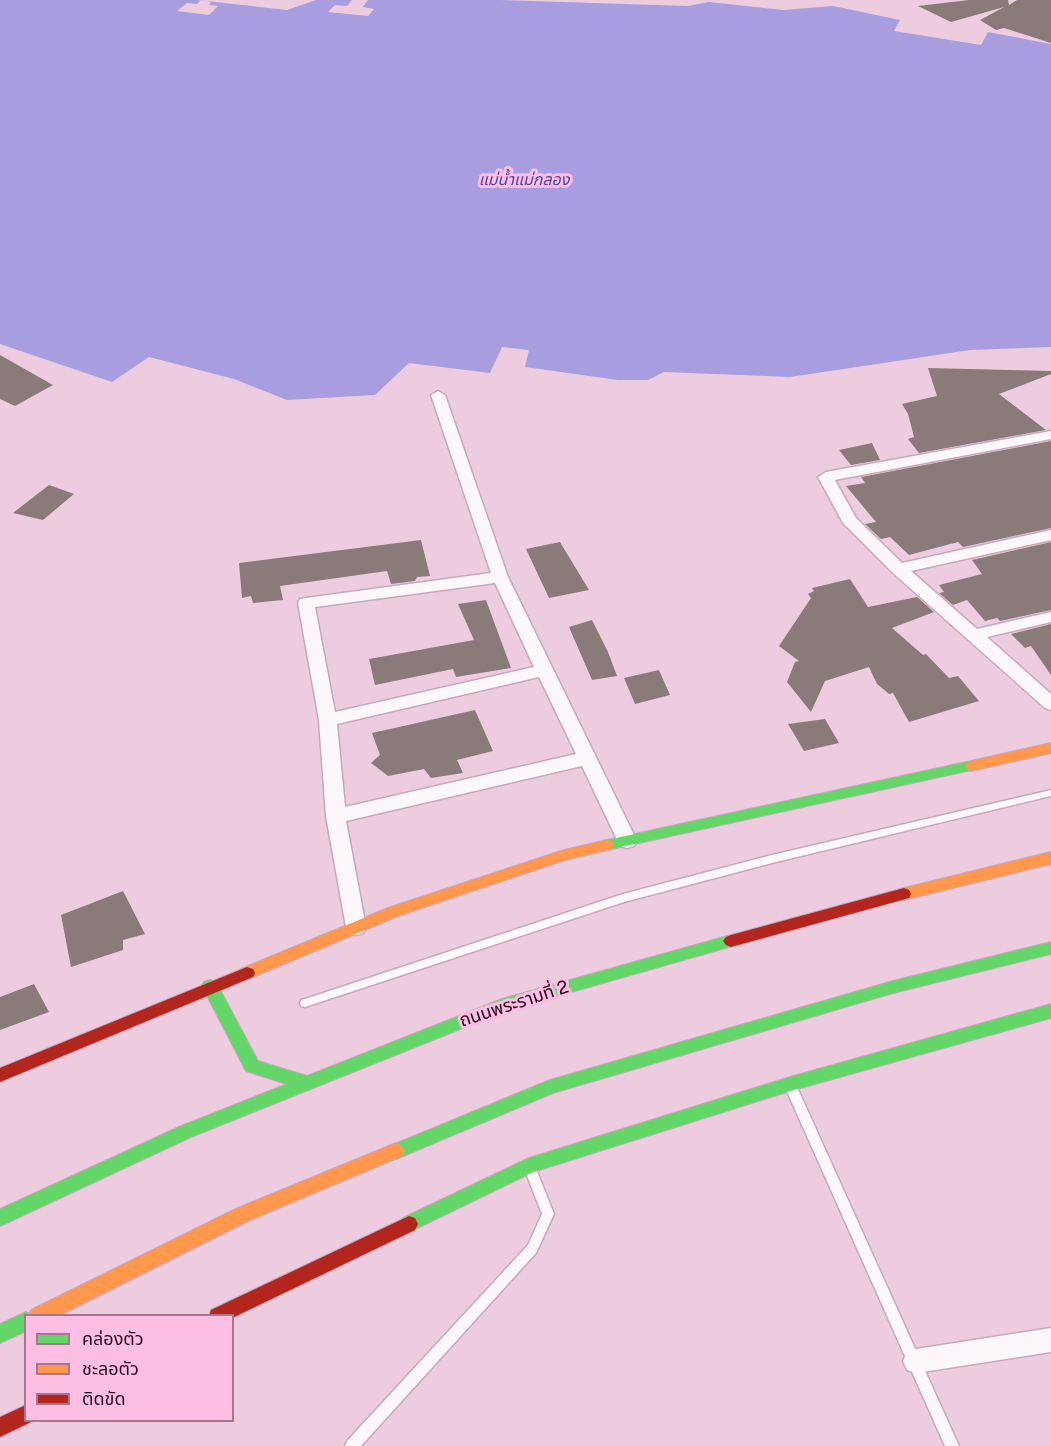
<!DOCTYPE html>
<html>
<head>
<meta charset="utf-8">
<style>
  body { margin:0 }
  #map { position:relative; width:1051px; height:1446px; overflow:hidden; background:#eecce0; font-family:"Public Sans","Noto Sans Thai",sans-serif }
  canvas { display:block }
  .legend { position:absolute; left:24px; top:1314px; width:210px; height:108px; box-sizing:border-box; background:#fcbee3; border:2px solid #a67693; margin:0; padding:8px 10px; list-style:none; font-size:18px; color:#250b1c }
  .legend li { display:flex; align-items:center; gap:12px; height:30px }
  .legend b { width:30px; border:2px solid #a67693 }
</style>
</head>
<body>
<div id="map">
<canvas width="1051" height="1446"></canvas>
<ul class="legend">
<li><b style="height:8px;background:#63d668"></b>คล่องตัว</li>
<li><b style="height:8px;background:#ff974d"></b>ชะลอตัว</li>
<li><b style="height:8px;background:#b3261e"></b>ติดขัด</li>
</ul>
</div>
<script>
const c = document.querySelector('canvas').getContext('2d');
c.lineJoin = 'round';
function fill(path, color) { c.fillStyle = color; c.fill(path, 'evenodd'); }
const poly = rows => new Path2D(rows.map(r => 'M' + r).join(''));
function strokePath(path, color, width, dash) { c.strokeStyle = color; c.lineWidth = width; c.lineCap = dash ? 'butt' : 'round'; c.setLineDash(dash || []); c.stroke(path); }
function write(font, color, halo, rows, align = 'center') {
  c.font = font + ' "Public Sans","Noto Sans Thai",sans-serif'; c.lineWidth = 6; c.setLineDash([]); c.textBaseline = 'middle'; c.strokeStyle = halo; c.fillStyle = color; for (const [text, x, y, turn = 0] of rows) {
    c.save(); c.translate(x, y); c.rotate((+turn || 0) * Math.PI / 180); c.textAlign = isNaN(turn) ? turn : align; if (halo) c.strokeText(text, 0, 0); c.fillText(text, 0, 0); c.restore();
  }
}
fill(poly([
  [0,0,198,0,287,10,316,0,500,0,688,6,709,2,783,10,833,6,900,20,894,31,981,45,988,32,1051,44,1051,347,970,350,790,377,664,372,648,380,618,380,525,367,529,350,502,347,490,373,409,363,375,395,287,400,234,379,149,357,112,382,0,344]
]), '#a89edf');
fill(poly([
  [201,0,211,2,209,5,218,6,209,15,177,11,187,3,197,4],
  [352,0,368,0,363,7,374,9,368,16,328,12,335,5,347,6]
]), '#eecce0');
fill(poly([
  [969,0,1008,0,1009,5,1017,0,1051,0,1051,43,1004,28,996,30,980,20,1004,7,951,22,918,6],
  [0,355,53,385,15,406,0,399],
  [928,368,1051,371,1051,374,999,394,1046,430,919,453,908,439,914,437,908,414,902,404,937,396],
  [1051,441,1051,528,963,547,958,542,909,555,890,537,881,539,865,524,876,522,846,486,865,483,861,477],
  [872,443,880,460,851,465,839,450],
  [49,485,74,494,43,520,13,513],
  [421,540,430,576,417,577,415,581,391,584,387,571,280,586,283,600,253,603,251,596,242,598,239,563],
  [560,542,589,590,549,598,526,549],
  [1051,542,1051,610,1000,621,997,618,985,621,967,600,953,605,939,593,944,592,939,585,982,574,972,560],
  [850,579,868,607,917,597,934,612,892,628,923,655,926,654,949,678,958,676,979,701,909,722,893,693,889,694,877,684,869,667,825,681,811,712,787,682,795,662,799,661,779,646,811,598,808,594,814,591,812,588],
  [486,600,511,668,456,677,453,669,375,685,369,659,474,640,458,604],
  [592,620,608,652,617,676,592,680,569,627],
  [1051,624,1051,675,1031,646,1025,648,1011,634],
  [659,670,670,695,635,704,624,678],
  [475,710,493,751,457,760,463,773,431,778,424,769,388,776,371,763,380,755,372,733],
  [825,719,839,743,804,751,788,724],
  [123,891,145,934,123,940,123,950,71,967,61,915],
  [34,984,49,1012,0,1030,0,997]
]), '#8a7a7a');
const lane = poly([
  [1051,790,1051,796,772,863,624,902,305,1007,301,1006,300,1003,301,1000,305,999,623,894,772,855,1051,790],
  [791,1082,795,1084,797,1087,959,1446,945,1446,785,1087,787,1084,791,1082],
  [530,1163,534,1164,554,1214,536,1253,361,1446,345,1446,347,1441,528,1245,542,1214,524,1168,526,1164,530,1163]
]);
const street = poly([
  [438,391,445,395,508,577,637,841,634,846,627,848,620,846,582,766,346,821,366,927,363,933,356,935,349,933,346,927,326,816,319,720,298,603,300,599,306,598,491,573,431,395,438,391],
  [495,583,534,667,335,712,315,607,495,583],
  [539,677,576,754,345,807,337,724,539,677],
  [1051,431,1051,439,835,480,856,518,902,563,1051,530,1051,540,911,571,977,629,1051,612,1051,622,987,637,1051,694,1051,710,1045,708,893,573,843,523,818,477,826,472,1051,431],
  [1051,1328,1051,1352,916,1373,907,1370,903,1361,907,1352,916,1349,1051,1328]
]);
const fast = poly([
  [971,761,976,763,978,766,976,769,607,850,602,849,600,845,602,841,607,840,971,761],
  [731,935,736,937,739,941,736,945,505,1011,191,1137,0,1226,0,1209,179,1127,287,1084,246,1071,202,986,204,982,210,980,216,982,258,1061,307,1076,502,999,731,935],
  [1051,942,1051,954,893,993,553,1093,396,1159,390,1156,387,1151,390,1146,550,1080,893,981,1051,942],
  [1051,1004,1051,1018,790,1091,533,1172,409,1232,403,1230,400,1224,403,1218,529,1158,790,1077,1051,1004],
  [26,1312,33,1316,26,1316,26,1331,0,1343,0,1324,26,1312]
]);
const slow = poly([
  [1051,743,1051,753,971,771,964,766,971,761,1051,743],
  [607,840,612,841,614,845,612,849,565,860,398,916,253,977,247,979,241,977,239,973,241,969,388,908,564,850,607,840],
  [1051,852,1051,864,904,900,899,898,897,894,899,890,904,888,1051,852],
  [396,1143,402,1146,405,1151,402,1156,250,1220,58,1316,29,1316,31,1310,238,1208,396,1143]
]);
const jam = poly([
  [904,888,909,890,911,894,909,898,731,947,726,945,723,941,726,937,731,935,904,888],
  [247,967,253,969,255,973,253,977,0,1082,0,1068,247,967],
  [409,1216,415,1218,418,1224,415,1230,232,1318,232,1316,209,1316,211,1310,409,1216],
  [26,1405,26,1420,33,1421,0,1437,0,1417,26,1405]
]);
strokePath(lane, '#c7a9bb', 3);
strokePath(street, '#c7a9bb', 3);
strokePath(fast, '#c7a9bb', 2);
strokePath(slow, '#c7a9bb', 2);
strokePath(jam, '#c7a9bb', 2);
fill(lane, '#fcf7fa');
fill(street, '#fcf7fa');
fill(fast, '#63d668');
fill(slow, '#ff974d');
fill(jam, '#b3261e');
write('italic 16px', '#4e46a9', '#fcbee3', [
  ["แม่น้ำแม่กลอง",524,180]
]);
write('18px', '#250b1c', '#fcbee3', [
  ["ถนนพระรามที่ 2",514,1004,-18]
]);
</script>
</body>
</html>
